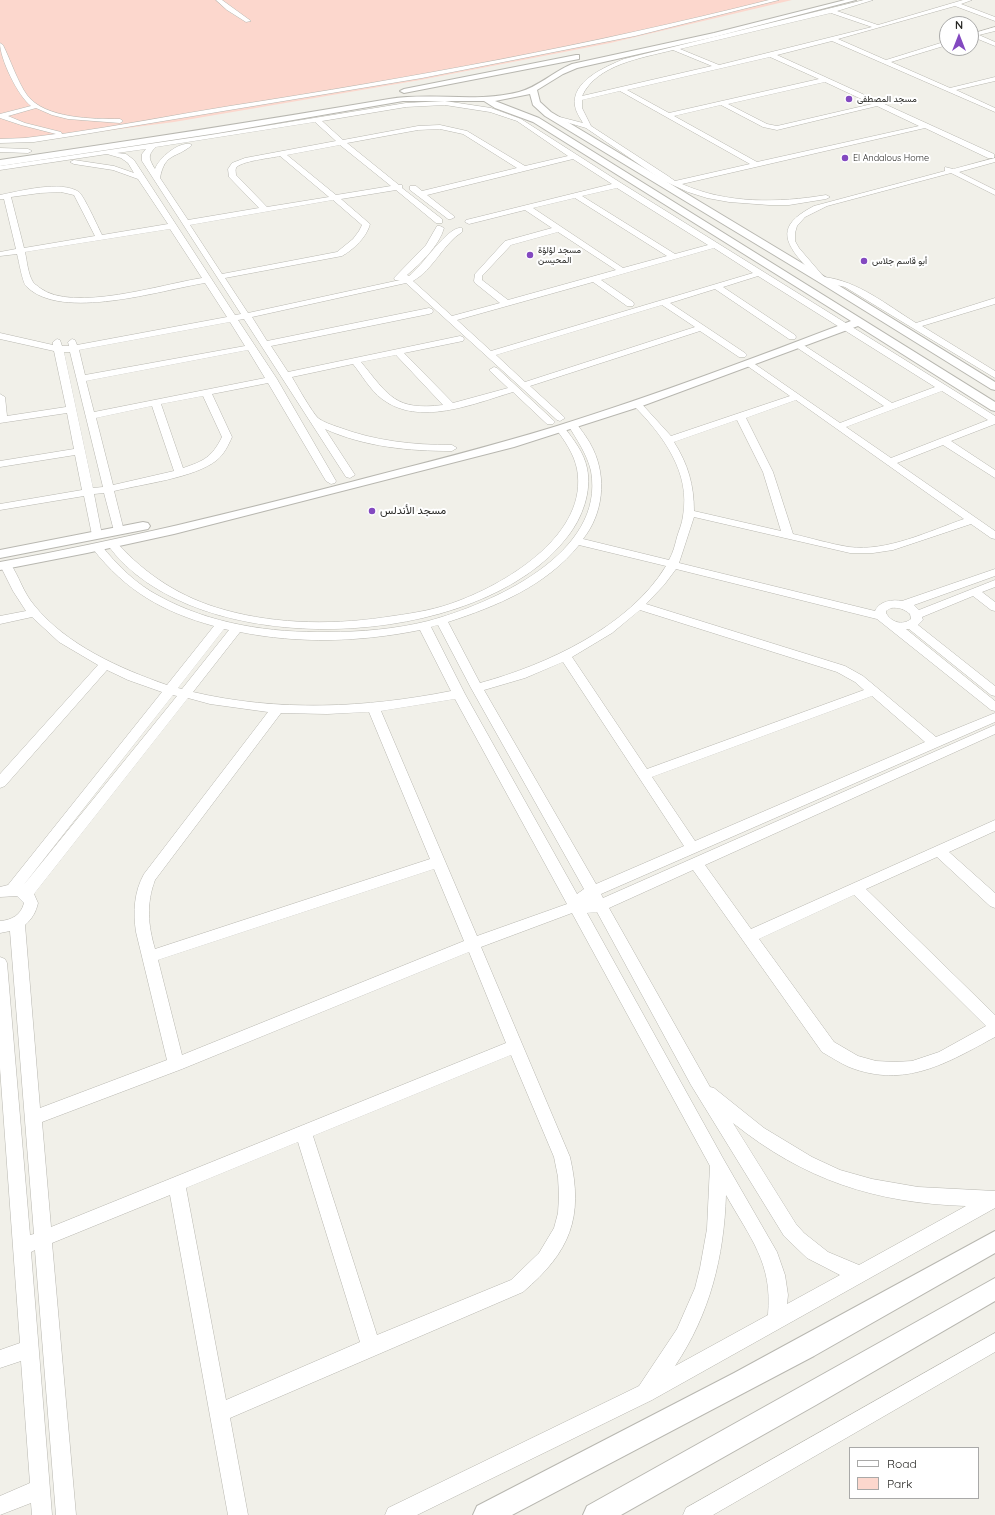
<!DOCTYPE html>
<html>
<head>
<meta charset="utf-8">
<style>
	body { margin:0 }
	#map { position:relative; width:995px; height:1515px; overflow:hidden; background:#f1f0e9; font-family:Quicksand,sans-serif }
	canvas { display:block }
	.legend { position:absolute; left:849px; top:1447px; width:130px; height:52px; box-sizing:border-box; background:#fff; border:1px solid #a9a9a8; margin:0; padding:5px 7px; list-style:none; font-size:12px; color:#282825 }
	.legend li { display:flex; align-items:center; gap:8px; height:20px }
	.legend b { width:20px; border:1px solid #a9a9a8 }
	.north { position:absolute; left:939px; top:16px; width:40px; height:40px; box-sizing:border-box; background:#fff; border:1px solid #a9a9a8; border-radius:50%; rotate:0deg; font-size:11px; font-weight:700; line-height:16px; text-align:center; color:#282825 }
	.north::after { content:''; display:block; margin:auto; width:14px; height:18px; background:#8349c0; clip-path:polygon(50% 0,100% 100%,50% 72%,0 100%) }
</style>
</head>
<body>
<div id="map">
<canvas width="995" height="1515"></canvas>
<ul class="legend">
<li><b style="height:5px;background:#fff"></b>Road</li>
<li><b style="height:11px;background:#fcd7cd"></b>Park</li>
</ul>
<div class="north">N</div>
</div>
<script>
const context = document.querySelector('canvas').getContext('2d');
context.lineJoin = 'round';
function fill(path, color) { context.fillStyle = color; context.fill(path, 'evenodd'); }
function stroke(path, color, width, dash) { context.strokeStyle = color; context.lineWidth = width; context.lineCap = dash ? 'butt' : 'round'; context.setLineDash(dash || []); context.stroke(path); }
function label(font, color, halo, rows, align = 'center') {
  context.font = font + ' Quicksand,Vazirmatn,sans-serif'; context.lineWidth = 4; context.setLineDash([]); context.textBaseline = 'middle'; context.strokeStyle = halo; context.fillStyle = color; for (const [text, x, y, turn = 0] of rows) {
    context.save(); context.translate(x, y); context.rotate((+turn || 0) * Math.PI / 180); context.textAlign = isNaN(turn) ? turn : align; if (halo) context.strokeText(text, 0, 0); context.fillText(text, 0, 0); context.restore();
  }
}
fill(new Path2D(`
	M 0,0 L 792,0 L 610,43 L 420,80 L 174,122 L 34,140 L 0,142 Z`), '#fcd7cd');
const minor = new Path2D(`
	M 216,0 L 222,0 L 251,21 L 246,22 L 227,10 Z
	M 769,0 L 779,0 L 635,36 L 422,78 L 85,134 L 34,142 L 0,143 L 0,139 L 25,138 L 56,134 L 21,125 L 0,118 L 0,114 L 31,106 C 18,96 0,59 0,43 L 3,45 C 10,59 18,83 27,95 C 45,119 93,119 120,119 L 123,121 L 120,123 L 68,119 L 52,115 L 36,108 L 8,116 L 25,123 L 61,132 L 62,134 C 118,126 174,115 230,106 C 411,78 591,45 769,0 Z
	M 864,0 L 873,0 L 837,11 L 878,25 L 963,0 L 972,0 L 961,4 L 995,17 L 995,21 L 955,6 L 838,39 L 886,60 L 947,41 L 947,45 L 891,62 L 950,88 L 995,77 L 995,81 L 956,90 L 995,108 L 995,112 L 832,41 L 777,55 L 994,154 L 994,158 L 988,158 L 925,128 L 682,184 C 727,204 778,203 826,195 L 830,197 L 826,199 L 789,205 L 769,205 L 729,202 L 707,198 L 688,192 L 662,180 L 586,128 L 549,117 L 552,115 L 583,123 C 580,118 576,112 575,106 C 571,81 605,67 624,59 ZM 831,13 L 872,27 L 719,65 L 680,49 ZM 673,50 L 712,66 L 582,96 C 597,64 642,58 673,50 ZM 770,57 L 819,79 L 669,113 L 627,90 ZM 825,82 L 872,104 L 777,126 L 767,124 L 728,104 ZM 620,91 L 750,164 L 675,181 L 668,176 L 591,126 L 582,108 L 582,100 ZM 721,105 L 763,127 L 777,130 L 877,106 L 919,126 L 757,162 L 674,116 Z
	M 995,27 L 995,31 L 979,35 L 995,42 L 995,46 L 973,37 L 971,38 L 971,34 Z
	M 445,101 L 491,108 L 521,119 L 621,183 L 995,416 L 995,424 L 951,441 L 995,470 L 995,478 L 943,445 L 897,463 L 995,531 L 995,539 L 991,538 L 971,524 L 893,550 L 873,553 L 850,553 L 694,517 L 679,563 L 875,611 C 879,601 893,599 902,601 L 995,569 L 995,576 L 914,605 L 919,610 L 995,580 L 995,587 L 982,592 L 995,602 L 995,611 L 991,610 L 973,596 L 922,617 L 923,620 L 918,625 L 995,686 L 995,696 L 991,695 L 909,629 L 906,629 L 995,701 L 995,711 L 991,710 L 877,619 L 676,569 L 664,585 L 646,604 L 845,666 L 863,676 L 936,737 L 995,713 L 995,722 L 601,894 L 603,898 L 995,725 L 995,734 L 705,865 L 751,929 L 995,820 L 995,831 L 949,852 L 995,893 L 995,908 L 990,906 L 937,857 L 866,889 L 995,1015 L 995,1037 C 947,1063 905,1089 849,1067 C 840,1063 831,1057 822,1052 L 693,870 L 609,908 L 710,1087 L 714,1088 L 764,1128 L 812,1157 L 840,1170 L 872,1179 L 918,1187 L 995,1191 L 995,1208 L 652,1400 L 417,1515 L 385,1515 L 388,1508 L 639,1386 L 677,1329 L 695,1288 L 700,1268 L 707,1229 L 710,1166 L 572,913 L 481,947 L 570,1157 C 584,1218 570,1252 523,1292 L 230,1418 L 248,1515 L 228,1515 L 170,1195 L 52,1243 L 76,1515 L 56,1515 L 35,1250 L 31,1252 L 52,1515 L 32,1515 L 31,1503 L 0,1515 L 0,1496 L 30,1483 L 21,1361 L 0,1368 L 0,1350 L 20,1343 L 0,1068 L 0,957 L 5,959 L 7,963 L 30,1235 L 34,1234 L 10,931 L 0,933 L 0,921 C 12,920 21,915 24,903 L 17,896 L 0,897 L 0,887 L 8,885 L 162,692 L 128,680 L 107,670 L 5,786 L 0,788 L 0,774 L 98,665 L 59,642 L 32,617 L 0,624 L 0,616 L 26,611 L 13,591 L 0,565 L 2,563 L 10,563 C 19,576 23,592 34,605 C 66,645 121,669 167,685 L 214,626 C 163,612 126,591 93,549 L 92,547 L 93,545 L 101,545 C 117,565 136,584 159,596 C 210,624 270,633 328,632 C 361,632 396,629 428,621 C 491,604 606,554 591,471 C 587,454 577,440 568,425 L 570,423 L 576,423 C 582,431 589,440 593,449 C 607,478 603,514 583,539 L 669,560 C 673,553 675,545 677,537 C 679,530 682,524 683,516 C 691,473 663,435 634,406 L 632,404 L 634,402 L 640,402 L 671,436 L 790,396 L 746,365 L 744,363 L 749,360 L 840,423 L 884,406 L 796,347 L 794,345 L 799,342 L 892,403 L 935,387 L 758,276 L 723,287 L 795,335 L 796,337 L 795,339 L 789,339 L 715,289 L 670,303 L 745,353 L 747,355 L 745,357 L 739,357 L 700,331 L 530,386 L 563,416 L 565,418 L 560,421 L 557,420 L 406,283 L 252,317 L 267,341 L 429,308 L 432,309 L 433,311 L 432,313 L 429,314 L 271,346 L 288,372 L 460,336 L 463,337 L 464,339 L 463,341 L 404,353 L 453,403 L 508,388 L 489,370 L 494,367 L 497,368 L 553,420 L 555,422 L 553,424 L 547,424 L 513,392 C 473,404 419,427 382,399 C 370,390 362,375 353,364 L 292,377 C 297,386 312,412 318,418 C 323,422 332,425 338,427 C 375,441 413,445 452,445 L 457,448 L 452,451 C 409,451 365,447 325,429 L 355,475 L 350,478 L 346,477 L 244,319 L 238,320 L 277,379 L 336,481 L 335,483 L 331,484 L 326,481 L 268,383 L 212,394 L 232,437 C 228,446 224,454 217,460 C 195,478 142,484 114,491 L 124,531 L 123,533 L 115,533 L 114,531 L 104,493 L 94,494 L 102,535 L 97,538 L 92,535 L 84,496 L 0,510 L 0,504 L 82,490 L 75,455 L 0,467 L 0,461 L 74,449 L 67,413 L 0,423 L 0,394 L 5,397 L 7,416 L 66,407 L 54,351 L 0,339 L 0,333 L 53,345 L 53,342 L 57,339 L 60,340 L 62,346 L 69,346 L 68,342 L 72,339 L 75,340 L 77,345 L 227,317 L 205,283 C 161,290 61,322 26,286 C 22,281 19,261 17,254 L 0,256 L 0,252 L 16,249 L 4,199 L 0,199 L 0,195 C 20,191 61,180 79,192 C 84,196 98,227 102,235 L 168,224 L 138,179 L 113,170 L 74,164 L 70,162 L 74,160 L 114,166 L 134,173 L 128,163 L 121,158 L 107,154 L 0,170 L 0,166 L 210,135 L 406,103 ZM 445,105 L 490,112 L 517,121 L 568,156 L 525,166 L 467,131 L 440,125 L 418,126 L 343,140 L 322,121 L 406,107 ZM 315,122 L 336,141 L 245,158 L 232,163 L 228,169 L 229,177 L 259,208 L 188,220 L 160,178 C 165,152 176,159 192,145 L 190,144 C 178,142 159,158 155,169 C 149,159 147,155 156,147 ZM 440,129 L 463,134 L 517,168 L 422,191 L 416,186 L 410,186 L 410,190 L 448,219 L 451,219 L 455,217 L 427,195 L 573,159 L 612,184 L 466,220 L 465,222 L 469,224 L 525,210 L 552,228 L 505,241 L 475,274 L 474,281 L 475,283 L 500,303 L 452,316 L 413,281 C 433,270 443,244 462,232 L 462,228 C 448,225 422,267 409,276 L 407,275 C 421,263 439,246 444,228 L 440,226 L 437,226 L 426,245 L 394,278 L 395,280 L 400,280 L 248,313 L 225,278 L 342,256 C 353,250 367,237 370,224 L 341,199 L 396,190 L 436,223 L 442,223 L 442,219 L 402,188 L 402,185 L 399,185 L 347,143 L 418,130 ZM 340,145 L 391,186 L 336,195 L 287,155 ZM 146,149 L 142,154 L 142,161 L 241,314 L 235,315 L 134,160 L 126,154 L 117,153 ZM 280,156 L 329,197 L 267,207 L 236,175 C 236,173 235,170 236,168 C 240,161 272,158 280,156 ZM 617,188 L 708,245 L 675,254 L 582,196 ZM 61,192 L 74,195 L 95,236 L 24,248 L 11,197 L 40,193 ZM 575,198 L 667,256 L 623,268 L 533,208 ZM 333,200 L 362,225 L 359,231 L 353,239 L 337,252 L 222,274 L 190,225 ZM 170,229 L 202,278 C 162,284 73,313 40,288 C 38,286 34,284 33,282 C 28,274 27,261 25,252 ZM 558,232 L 616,270 L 508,300 L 482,280 L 482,276 L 511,245 ZM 714,248 L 753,273 L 491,351 L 457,320 L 593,282 L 627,306 L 633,306 L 634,304 L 633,302 L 601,280 ZM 662,305 L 695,327 L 525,382 L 496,355 ZM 230,322 L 245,346 L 85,375 L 79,350 ZM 248,350 L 265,378 L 94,412 L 86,381 ZM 64,352 L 70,352 L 103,487 L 93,488 ZM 396,355 L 443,405 C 395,411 389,396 361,362 ZM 942,391 L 988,420 L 891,458 L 846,427 ZM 203,396 L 222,437 C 212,457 204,461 183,468 L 161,404 ZM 796,400 L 964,519 C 929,531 887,552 849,547 C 830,544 811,538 793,534 L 773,472 L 746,418 ZM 152,406 L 174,471 L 113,485 L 96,418 ZM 737,420 L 763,472 L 781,531 L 694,511 C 694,485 688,464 674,442 ZM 579,545 L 666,566 C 629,627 546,665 480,683 L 448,622 C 497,606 546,586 579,545 ZM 891,608 C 899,607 904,609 910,614 L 911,619 C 902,626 891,622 886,613 L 886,611 ZM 640,610 L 837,672 L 855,682 L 864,690 L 647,769 L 572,657 L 612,633 ZM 438,625 L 471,688 L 584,889 L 577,894 L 465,694 L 431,627 ZM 224,629 L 229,630 L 182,689 L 178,688 ZM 420,630 L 451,691 C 366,708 278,712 193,692 L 240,632 C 299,644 361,642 420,630 ZM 563,662 L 684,846 L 596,884 L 484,690 L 525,678 ZM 173,695 L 177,696 L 22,887 ZM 872,696 L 925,742 L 695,841 L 652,777 ZM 188,698 L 210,704 L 268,712 L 144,874 C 134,892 133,912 136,932 L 167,1060 L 40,1108 L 25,925 C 32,919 36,912 38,903 L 34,894 ZM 455,699 L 567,904 L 477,936 L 381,711 ZM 369,712 L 430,859 L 155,949 C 148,925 146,904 155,880 L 281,713 L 327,714 ZM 434,869 L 464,941 L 182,1055 L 158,960 ZM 854,895 L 986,1026 L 939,1052 L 912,1061 L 895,1062 L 876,1061 L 858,1056 L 834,1042 L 759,939 ZM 597,912 L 691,1085 L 784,1236 L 807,1258 L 840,1275 L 787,1304 L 788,1295 L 785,1275 L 777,1252 L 724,1160 L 587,913 ZM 469,952 L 506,1043 L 51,1227 L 42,1122 L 182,1069 ZM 511,1055 L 554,1157 L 558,1177 L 559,1196 L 558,1213 L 554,1228 L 539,1253 L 511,1280 L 377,1335 L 313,1136 ZM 733,1123 C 804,1180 875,1203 966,1206 L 859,1265 L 828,1252 L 804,1233 L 796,1224 ZM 298,1142 L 360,1342 L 226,1400 L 186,1188 ZM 726,1195 C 750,1238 773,1263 768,1315 L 675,1366 C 710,1314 724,1257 726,1195 Z
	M 0,148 L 28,149 L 32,151 L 28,153 L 0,152 Z
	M 995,158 L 995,162 L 959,172 L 995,190 L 995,195 L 951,173 L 827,206 L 805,217 L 797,226 L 795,233 L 795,241 L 799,248 L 824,277 C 858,281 887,305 916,323 L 995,298 L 995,304 L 922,326 L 995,371 L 995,378 L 845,287 C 839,285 822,283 818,281 C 812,277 807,267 802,262 C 779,236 783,222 814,206 L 945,171 L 945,167 L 953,169 Z
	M 561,426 L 564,427 C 574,440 584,453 587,468 C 592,492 582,518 568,536 C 481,652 193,665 107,544 L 108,542 L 116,542 C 146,575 181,598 225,610 C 279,625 338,625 393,616 C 415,613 438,609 458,601 C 509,582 589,533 577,469 C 574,454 565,441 556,429 Z
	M 995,1333 L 995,1352 L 713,1515 L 683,1515 L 686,1508 Z`);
const tertiary = new Path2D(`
	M 845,0 L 856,0 L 714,37 L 577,68 L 563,74 L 537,90 L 540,102 L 551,112 L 825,277 L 995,382 L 995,390 L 991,389 L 817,281 L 545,116 L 533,105 L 530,94 L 495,101 L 539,118 L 995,402 L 995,411 L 991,410 L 858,326 L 642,406 L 514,447 L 174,534 L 87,553 L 0,570 L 0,562 C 118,541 235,512 351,482 C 420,464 489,447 557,426 C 656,395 754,358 851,321 L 533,122 L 495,108 L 484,101 L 403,101 L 218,133 L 0,166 L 0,160 C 130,141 259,121 389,99 C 432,92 476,103 519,92 C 538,87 553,72 572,64 L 714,33 Z
	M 576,55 L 579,55 L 579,59 L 404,93 L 400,91 L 404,89 Z
	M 143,522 L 148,523 L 150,526 L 148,529 L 0,558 L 0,550 Z
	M 995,1231 L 995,1253 L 814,1356 L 512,1515 L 473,1515 L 477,1506 L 734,1373 Z
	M 995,1278 L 995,1301 L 816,1405 L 621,1515 L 583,1515 L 587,1506 Z`);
stroke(minor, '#b8b7b0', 1);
stroke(tertiary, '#b8b7b0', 2);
fill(minor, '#fff');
fill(tertiary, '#fff');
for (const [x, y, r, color] of [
	[849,99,4,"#8349c0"],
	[845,158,4,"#8349c0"],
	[530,255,4,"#8349c0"],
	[864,261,4,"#8349c0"],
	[372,511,4,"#8349c0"]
]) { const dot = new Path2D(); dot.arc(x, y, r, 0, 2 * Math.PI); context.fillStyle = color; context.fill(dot); stroke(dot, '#fff', 1.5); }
label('9px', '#282825', '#fff', [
	["مسجد المصطفى",857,99],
	["El Andalous Home",853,158],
	["مسجد لؤلؤة",538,250],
	["المحيسن",538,260],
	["أبو قاسم جلاس",872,261]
], 'left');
label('11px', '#282825', '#fff', [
	["مسجد الأندلس",380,511]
], 'left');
</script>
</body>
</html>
